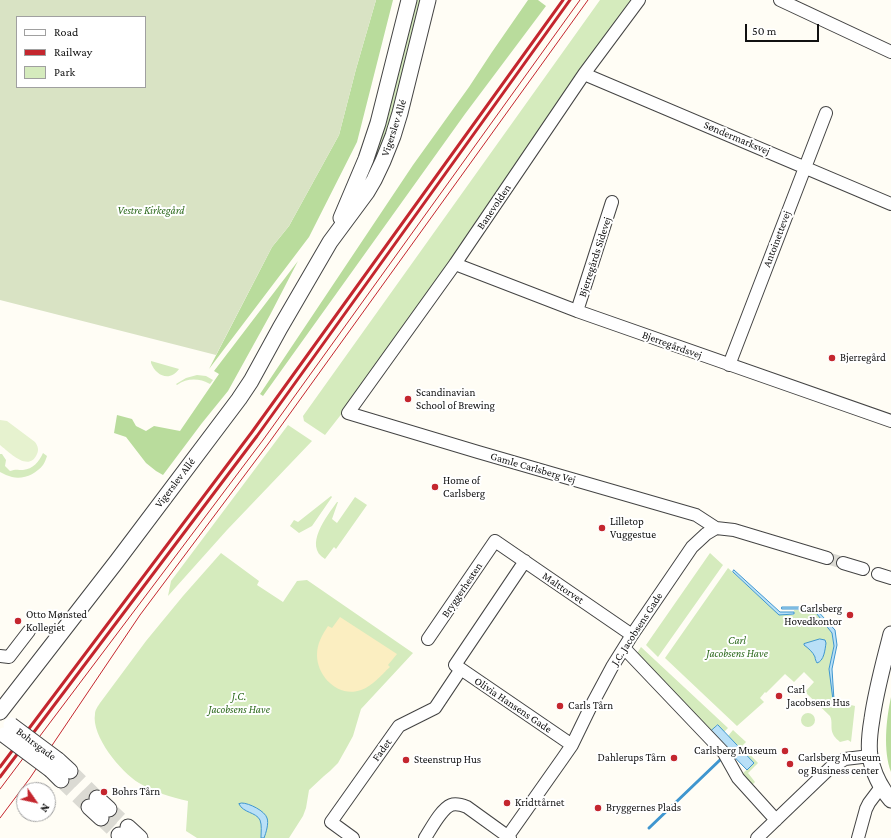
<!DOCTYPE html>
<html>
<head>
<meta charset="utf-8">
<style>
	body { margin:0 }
	#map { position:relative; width:891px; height:838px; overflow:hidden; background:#fffdf5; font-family:"Crimson Pro",serif }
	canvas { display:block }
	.legend { position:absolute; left:16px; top:16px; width:130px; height:72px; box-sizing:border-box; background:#fff; border:1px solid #a0a0a0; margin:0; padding:5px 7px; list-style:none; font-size:12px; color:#111 }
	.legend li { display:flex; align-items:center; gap:8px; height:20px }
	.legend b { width:20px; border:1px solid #a0a0a0 }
	.north { position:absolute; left:16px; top:782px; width:40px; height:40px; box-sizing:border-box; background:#fff; border:1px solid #a0a0a0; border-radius:50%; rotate:124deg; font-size:11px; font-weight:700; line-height:16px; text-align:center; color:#111 }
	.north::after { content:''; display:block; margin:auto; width:14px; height:18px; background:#c4262e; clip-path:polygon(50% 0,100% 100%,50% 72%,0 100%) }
	.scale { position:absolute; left:745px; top:24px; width:74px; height:18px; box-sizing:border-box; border:2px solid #111; border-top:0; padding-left:5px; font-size:12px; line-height:14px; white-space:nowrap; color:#111; -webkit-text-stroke:3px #fff; paint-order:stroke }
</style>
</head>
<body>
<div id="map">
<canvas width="891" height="838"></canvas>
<ul class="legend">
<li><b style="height:5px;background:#fff"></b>Road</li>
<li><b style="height:5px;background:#c4262e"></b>Railway</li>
<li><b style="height:11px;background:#d5ebbd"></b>Park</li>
</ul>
<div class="north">N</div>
<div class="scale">50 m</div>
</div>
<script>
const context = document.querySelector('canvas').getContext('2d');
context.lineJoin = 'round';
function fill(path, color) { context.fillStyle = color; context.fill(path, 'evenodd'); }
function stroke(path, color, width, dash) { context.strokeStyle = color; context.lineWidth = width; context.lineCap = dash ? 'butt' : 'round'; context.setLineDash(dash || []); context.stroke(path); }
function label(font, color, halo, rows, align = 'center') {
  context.font = font + ' "Crimson Pro",serif'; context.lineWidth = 4; context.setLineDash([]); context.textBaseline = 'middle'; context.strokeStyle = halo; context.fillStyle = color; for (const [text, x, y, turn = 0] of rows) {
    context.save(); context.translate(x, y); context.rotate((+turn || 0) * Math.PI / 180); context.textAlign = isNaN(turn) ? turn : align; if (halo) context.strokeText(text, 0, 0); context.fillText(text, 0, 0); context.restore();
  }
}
fill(new Path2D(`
	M 414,0 L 424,0 L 390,124 L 377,156 L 374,155 Z
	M 600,0 L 632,0 L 365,384 L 325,435 L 304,421 L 303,416 Z
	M 151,361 L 179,369 C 170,382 156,376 151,363 Z
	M 197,375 L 206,376 L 213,380 L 210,384 C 199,378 187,378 177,385 L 176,384 L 186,378 Z
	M 288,425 L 312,441 L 227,530 L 168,596 L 171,581 Z
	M 43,453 L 47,456 C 46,459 45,462 43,465 C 36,474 23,480 12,477 C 8,476 4,474 0,472 L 0,454 L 2,454 L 6,460 L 5,466 L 10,471 C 16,469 17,470 23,470 C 33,469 39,462 43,453 Z
	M 331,496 L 332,497 L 312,526 L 299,533 L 290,526 L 294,520 L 298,522 Z
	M 355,497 L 367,505 L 336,549 L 334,547 L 325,559 C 303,546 327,516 337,502 L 338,502 L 332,519 L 337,523 Z
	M 221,553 L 259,581 L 257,585 L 283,602 L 297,581 L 307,580 L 413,653 L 361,709 L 353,736 L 347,747 L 338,763 L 330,771 L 324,776 L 309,790 L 306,808 L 303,816 L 289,838 L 197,838 L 186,831 L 188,801 C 170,797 155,792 139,783 C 121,772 91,736 95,714 C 95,710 98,706 100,703 L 146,641 L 183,596 Z
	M 710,553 L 723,565 L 658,657 L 646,645 Z
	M 728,568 L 779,614 L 794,615 L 794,610 L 813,609 L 832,633 L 834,646 L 829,669 L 835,701 L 855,706 L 851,742 L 848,740 L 840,742 C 838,740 834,737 833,734 C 830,728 833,722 830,716 L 805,692 L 814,682 L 804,672 L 794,682 L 785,674 L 766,693 L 765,692 L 760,698 L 764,702 L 737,726 L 665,658 Z
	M 641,647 L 728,728 L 724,732 L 717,725 L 710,732 L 636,655 Z
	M801 720a7 7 0 1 1 14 0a7 7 0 1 1-14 0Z
	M 733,730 L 746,742 L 742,746 L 758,763 L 748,773 L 755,782 L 752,785 L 742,774 L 754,763 L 728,736 Z`), '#d5ebbd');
fill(new Path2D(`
	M 376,0 L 393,0 L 357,142 L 309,237 L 209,369 L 272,247 L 289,226 L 339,135 L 356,69 Z
	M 528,0 L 538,0 L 546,6 L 465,114 L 263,396 L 260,394 L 413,165 L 469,87 L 492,52 Z
	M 298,261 L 270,315 L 228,391 L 202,423 L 163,475 L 156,471 L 146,463 L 126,437 L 114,433 L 117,415 L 132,419 L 136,426 L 146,431 L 154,426 L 180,431 L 219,374 L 214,371 Z
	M 891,697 L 891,772 C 883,751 886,720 891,697 Z`), '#b9dc9c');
fill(new Path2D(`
	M 340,617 L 397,654 L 388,665 L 390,667 C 381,675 373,686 361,690 C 339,698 317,677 317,655 C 317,644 322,635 328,626 L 332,628 Z`), '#fbeec1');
fill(new Path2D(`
	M 0,0 L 376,0 L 356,69 L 339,135 L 289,226 L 272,247 L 216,355 L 0,300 ZM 17,17 L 145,17 L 145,87 L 17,87 Z`), '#d9e3c4');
fill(new Path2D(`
	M 0,420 L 7,421 L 35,442 C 38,446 39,450 37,454 C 29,473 9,452 0,445 Z`), '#e6f2cf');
const water = new Path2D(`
	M 734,570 L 780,612 L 794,612 L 794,614 L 779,615 L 733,572 Z
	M 782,607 L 814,607 L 835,630 L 837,645 L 832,669 L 834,700 L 833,700 L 829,669 L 834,646 L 832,633 L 813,609 L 782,609 Z
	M 820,639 L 825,640 L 826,643 C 825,650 824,661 817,663 C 816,661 815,659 815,657 C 813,652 808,648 804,645 L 804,644 Z
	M 718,725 L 754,763 L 747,770 L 710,732 Z
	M 242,803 C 249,803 265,811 267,818 C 269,823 266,833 264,838 L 261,838 L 261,837 C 261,832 262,825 260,820 C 256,812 243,813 239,804 Z`);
fill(water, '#b9e0f7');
stroke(water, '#3f96cf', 1);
stroke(new Path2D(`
	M 649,828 L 721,759`), '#3f96cf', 3);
stroke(new Path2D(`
	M 827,558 L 843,563`), '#dbdad3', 12, [12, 6]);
stroke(new Path2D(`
	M 70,771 L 97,798
	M 61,780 L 89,807
	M 109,809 L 128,827
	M 101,818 L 119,835`), '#dbdad3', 15, [15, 8]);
const minor = new Path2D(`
	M 639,0 L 584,74 L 455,264 L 348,413 L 478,452 L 696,515 L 716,528
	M 780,0 L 891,52
	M 584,74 L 891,204
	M 455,264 L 577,311 L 891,421
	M 577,311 L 612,202
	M 729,365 L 826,113
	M 525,561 L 455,665 L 572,745
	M 843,563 L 863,569
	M 878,574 L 891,578
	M 428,639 L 495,541 L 632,635
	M 624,648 L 724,753 L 738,778 L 776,820
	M 0,656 L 9,657 L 29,631
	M 508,836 L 563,758 L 572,745 L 590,708 L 612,667 L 632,635 L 692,547 L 706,534 L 716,528 L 734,530 L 827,558
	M 353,838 L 331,822 L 399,726 L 435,708 L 461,669
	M 425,838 C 431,829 441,809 451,805 C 456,803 462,805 467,807 L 510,838
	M 757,838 L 830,768 L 845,759 L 870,756
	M 858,838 L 866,809 L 869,803 L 881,787`);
const tertiary = new Path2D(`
	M 341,218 L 366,159 L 378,123 L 409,0
	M 891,634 C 884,662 876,690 872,719 C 870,731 868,744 870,756 C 873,773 880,787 891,800
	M 0,712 L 117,561 L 239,399 L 251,381 L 280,328 L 330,242 L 367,192 L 374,180 L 383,161 L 393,136 L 400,113 L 428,0
	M 58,760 L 70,771
	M 51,770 L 61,780
	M 97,798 L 109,809
	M 89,807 L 101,818
	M 128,827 L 140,838
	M 119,835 L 122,838`);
stroke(minor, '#444', 14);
stroke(tertiary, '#444', 17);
stroke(minor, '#fff', 12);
stroke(tertiary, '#fff', 15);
stroke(new Path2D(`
	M 0,789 L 263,440 L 580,0
	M 0,818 L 30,778 L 140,615 L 268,444 L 588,0`), '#c4262e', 1);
stroke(new Path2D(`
	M 0,767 L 252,432 L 563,0
	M 0,777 L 257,436 L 570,0`), '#c4262e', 3);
const tertiaryBridge = new Path2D(`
	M 11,725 L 58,760
	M 4,735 L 51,770`);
stroke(tertiaryBridge, '#444', 17, []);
stroke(tertiaryBridge, '#fff', 15);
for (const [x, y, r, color] of [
	[832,358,4,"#c4262e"],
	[408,399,4,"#c4262e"],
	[435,487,4,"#c4262e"],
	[602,528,4,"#c4262e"],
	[850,615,4,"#c4262e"],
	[18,621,4,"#c4262e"],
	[779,696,4,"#c4262e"],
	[560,706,4,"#c4262e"],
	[785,751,4,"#c4262e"],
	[674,758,4,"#c4262e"],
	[406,760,4,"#c4262e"],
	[790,764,4,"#c4262e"],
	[104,792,4,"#c4262e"],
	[507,803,4,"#c4262e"],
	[598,808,4,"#c4262e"]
]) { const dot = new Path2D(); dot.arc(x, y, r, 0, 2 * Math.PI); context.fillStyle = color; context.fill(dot); stroke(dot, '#fff', 1.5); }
label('11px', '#111', '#fff', [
	["Vigerslev Allé",394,128,-72],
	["Søndermarksvej",737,138,23],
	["Banevolden",494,207,-56],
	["Antoinettevej",777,239,-69],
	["Bjerregårds Sidevej",595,257,-72],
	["Bjerregårdsvej",672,345,20],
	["Gamle Carlsberg Vej",533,468,16],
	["Vigerslev Allé",175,483,-53],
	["Malttorvet",563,588,34],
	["Bryggerhesten",462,590,-56],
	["J.C. Jacobsens Gade",637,629,-57],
	["Olivia Hansens Gade",513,705,34],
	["Bohrsgade",36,744,37],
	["Fadet",382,750,-54]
]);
label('italic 11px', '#2f6b1f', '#fff', [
	["Vestre Kirkegård",151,211],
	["Carl",737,641],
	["Jacobsens Have",737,654],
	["J.C.",239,697],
	["Jacobsens Have",239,710]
]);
label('11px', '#111', '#fff', [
	["Bjerregård",840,358],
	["Scandinavian",416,393],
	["School of Brewing",416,406],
	["Home of",443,481],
	["Carlsberg",443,494],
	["Lilletop",610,522],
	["Vuggestue",610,535],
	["Carlsberg",842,609,"right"],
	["Hovedkontor",842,622,"right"],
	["Otto Mønsted",26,615],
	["Kollegiet",26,628],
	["Carl",787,690],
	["Jacobsens Hus",787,703],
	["Carls Tårn",568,706],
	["Carlsberg Museum",777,751,"right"],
	["Dahlerups Tårn",666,758,"right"],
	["Carlsberg Museum",798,758],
	["og Business center",798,771],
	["Steenstrup Hus",414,760],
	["Bohrs Tårn",112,792],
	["Kridttårnet",515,803],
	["Bryggernes Plads",606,808]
], 'left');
</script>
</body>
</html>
